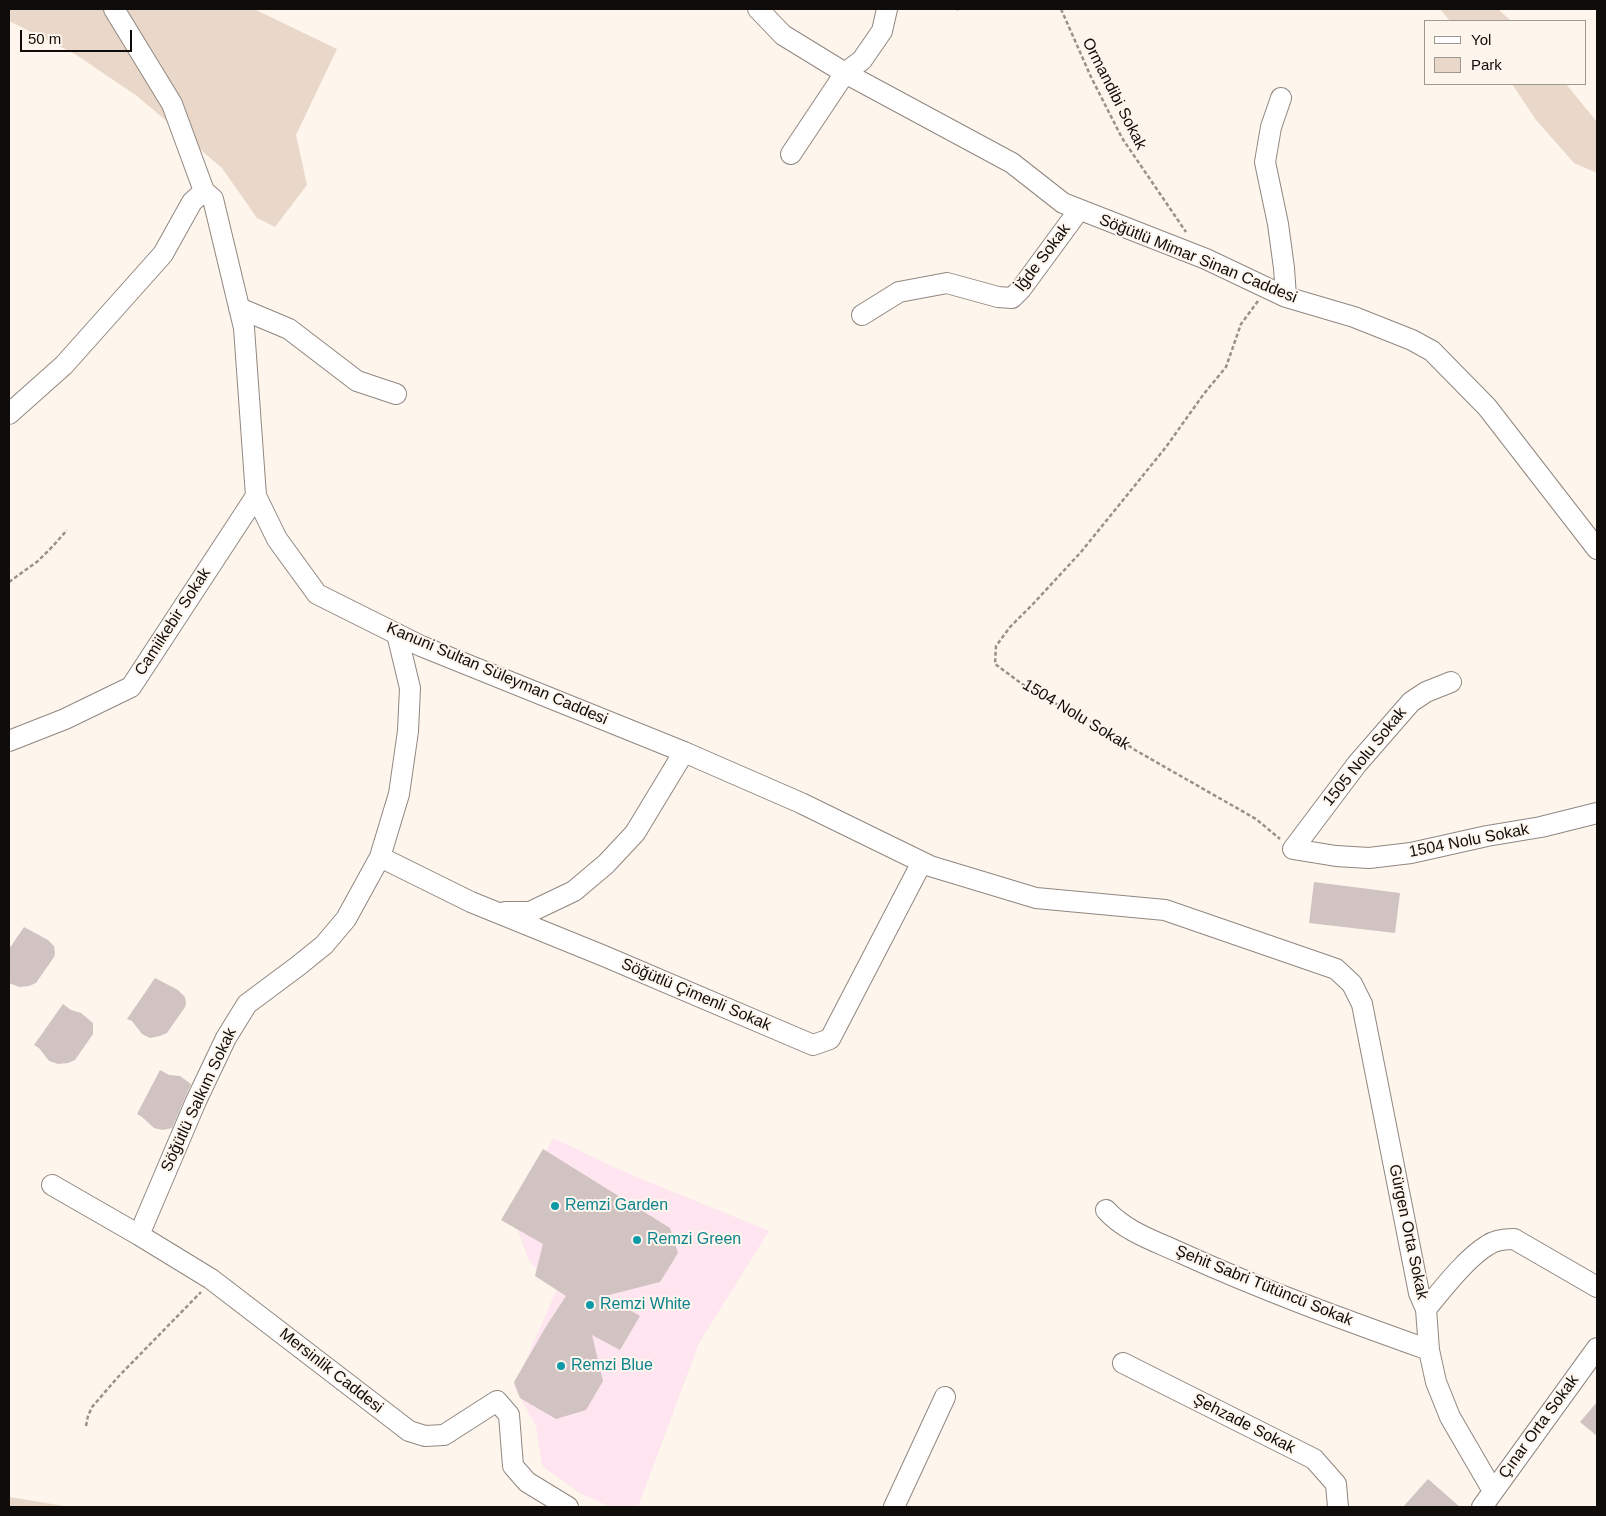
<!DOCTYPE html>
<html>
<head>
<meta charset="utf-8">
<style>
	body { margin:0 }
	#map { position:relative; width:1606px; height:1516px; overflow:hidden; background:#fef5ed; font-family:Arial,sans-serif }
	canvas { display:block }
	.frame { position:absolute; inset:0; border:10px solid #0f0c09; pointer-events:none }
	.legend { position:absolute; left:1424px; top:20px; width:162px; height:65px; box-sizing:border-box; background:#fef5ed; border:1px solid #9e9892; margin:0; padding:6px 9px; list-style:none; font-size:15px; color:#0f0c09 }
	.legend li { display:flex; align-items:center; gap:10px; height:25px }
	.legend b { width:25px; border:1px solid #9e9892 }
	.scale { position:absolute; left:20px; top:30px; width:112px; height:22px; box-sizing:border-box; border:2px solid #0f0c09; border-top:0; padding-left:6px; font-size:15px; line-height:18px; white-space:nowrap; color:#0f0c09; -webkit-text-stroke:4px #fef5ed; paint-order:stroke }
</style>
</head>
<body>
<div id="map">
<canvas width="1606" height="1516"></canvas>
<div class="frame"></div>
<ul class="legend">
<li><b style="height:6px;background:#fff"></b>Yol</li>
<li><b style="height:14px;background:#e9d8c9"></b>Park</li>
</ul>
<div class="scale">50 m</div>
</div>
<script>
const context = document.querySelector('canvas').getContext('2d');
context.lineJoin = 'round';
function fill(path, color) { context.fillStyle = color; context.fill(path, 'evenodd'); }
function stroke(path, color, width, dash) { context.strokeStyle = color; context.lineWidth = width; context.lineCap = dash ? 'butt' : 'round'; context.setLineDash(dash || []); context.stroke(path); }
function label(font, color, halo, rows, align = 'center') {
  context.font = font + ' Arial,sans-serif'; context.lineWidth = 4; context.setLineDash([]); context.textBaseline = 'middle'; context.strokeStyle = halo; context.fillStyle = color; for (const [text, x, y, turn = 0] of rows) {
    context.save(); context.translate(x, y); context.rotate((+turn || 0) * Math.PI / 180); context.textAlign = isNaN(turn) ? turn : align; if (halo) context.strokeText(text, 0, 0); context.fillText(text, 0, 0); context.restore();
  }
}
fill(new Path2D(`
	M 553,1138 L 620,1170 L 769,1231 L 699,1343 L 638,1507 L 610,1507 L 578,1492 L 542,1466 L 536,1426 L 514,1387 L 557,1289 L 529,1261 L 512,1215 Z`), '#fee5ef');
fill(new Path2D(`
	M 9,9 L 254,9 L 337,49 L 296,135 L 307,185 L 275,227 L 257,218 L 222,168 L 137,96 L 75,54 L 9,21 Z
	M 1440,9 L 1498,9 L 1511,21 L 1450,21 Z
	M 1512,84 L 1566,84 L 1597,122 L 1597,173 L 1574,163 L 1536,120 Z
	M 9,1497 L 70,1507 L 9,1507 Z`), '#e9d8c9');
fill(new Path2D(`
	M 1314,882 L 1400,893 L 1395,933 L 1309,923 Z
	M 24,927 L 48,940 L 54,946 L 55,953 L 54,957 L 36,983 L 29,986 L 19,987 L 9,983 L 9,949 Z
	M 155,978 L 178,990 L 185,997 L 186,1004 L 185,1007 L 167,1033 L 160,1036 L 150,1038 L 142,1034 L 132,1021 L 127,1019 Z
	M 63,1004 L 71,1010 L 81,1013 L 93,1023 L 93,1034 L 75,1060 L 68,1063 L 58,1064 L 49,1061 L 39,1048 L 34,1045 Z
	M 160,1070 L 169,1075 L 180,1076 L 191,1084 L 172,1128 L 163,1130 L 154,1128 L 142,1117 L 137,1114 Z
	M 543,1149 L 670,1228 L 678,1253 L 660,1282 L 605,1296 L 640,1316 L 620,1350 L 592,1335 L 603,1381 L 586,1410 L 556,1419 L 520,1398 L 514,1382 L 547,1325 L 566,1296 L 535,1276 L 543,1244 L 501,1220 Z
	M 1597,1402 L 1597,1436 L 1580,1422 Z
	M 1428,1479 L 1460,1507 L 1403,1507 Z`), '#d0c3c2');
const minor = new Path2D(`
	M 114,9 L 172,104 L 204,191
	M 758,9 L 783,35 L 845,73 L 1012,163 L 1063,203 L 1206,259 L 1286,297 L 1354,317 L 1412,340 L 1432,351 L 1487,407 L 1597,549
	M 1281,98 L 1271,127 L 1265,162 L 1278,224 L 1284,268 L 1286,297
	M 791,154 L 845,73 L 862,60 L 882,31 L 887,9
	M 239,308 L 289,329 L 357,381 L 396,394
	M 862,315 L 899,292 L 947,283 L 998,297 L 1012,298 L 1021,289 L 1079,210
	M 9,414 L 64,365 L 163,254 L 192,202 L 204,191 L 213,199 L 244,328 L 256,496 L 277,539 L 317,594 L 421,646 L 684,752 L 801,803 L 930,866 L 1036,898 L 1165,910 L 1336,969 L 1352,984 L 1362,1004 L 1419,1293 L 1426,1309 L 1429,1350 L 1436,1382 L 1450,1417 L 1493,1491
	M 1451,682 L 1426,692 L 1411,702 L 1357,764 L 1293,849 L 1336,856 L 1369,858 L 1411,853 L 1487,836 L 1541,827 L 1597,813
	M 9,741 L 65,719 L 131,687 L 256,496
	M 380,857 L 471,902 L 604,956 L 813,1045 L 830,1039 L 922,862
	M 505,912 L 530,912 L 574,891 L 606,864 L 635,833 L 684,752
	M 52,1185 L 139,1235 L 211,1279 L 409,1431 L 425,1436 L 444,1435 L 497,1401 L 509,1415 L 513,1466 L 527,1482 L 568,1507
	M 1106,1210 C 1126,1232 1155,1241 1181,1253 C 1262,1290 1345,1320 1429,1350
	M 139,1235 L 196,1101 L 226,1038 L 247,1004 L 298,966 L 324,945 L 346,919 L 380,857 L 399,794 L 408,731 L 410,688 L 397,634
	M 1426,1309 C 1442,1290 1466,1258 1488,1245 C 1495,1240 1505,1239 1514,1239 L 1597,1287
	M 1123,1363 L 1314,1459 L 1336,1484 L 1338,1507
	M 894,1507 L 945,1397
	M 1482,1507 L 1597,1348`);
stroke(minor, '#908780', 22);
stroke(new Path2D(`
	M 956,9 L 959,9
	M 1061,9 L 1091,77 L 1122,138 L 1186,232
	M 1258,301 L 1241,324 L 1226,367 L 1203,395 L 1166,447 L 1081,552 L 1033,604 L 1010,627 L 996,646 L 995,664 L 1033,692 L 1102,727 L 1135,750 L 1256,819 L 1280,839
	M 9,582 L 38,561 L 53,546 L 67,530
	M 86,1426 L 88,1416 L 92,1407 L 118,1377 L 201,1292`), '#98928c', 2.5, [4, 2.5]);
stroke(minor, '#fff', 20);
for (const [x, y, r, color] of [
	[555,1206,5,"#0f9aa8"],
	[637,1240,5,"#0f9aa8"],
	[590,1305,5,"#0f9aa8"],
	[561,1366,5,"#0f9aa8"]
]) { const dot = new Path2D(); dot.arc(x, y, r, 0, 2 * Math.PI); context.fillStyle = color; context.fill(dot); stroke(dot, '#fef5ed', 2); }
label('16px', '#0f0c09', '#fef5ed', [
	["Ormandibi Sokak",1114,94,63],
	["İğde Sokak",1043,258,-53],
	["Söğütlü Mimar Sinan Caddesi",1198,259,22],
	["Camiikebir Sokak",173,622,-57],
	["Kanuni Sultan Süleyman Caddesi",497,674,23],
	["1504 Nolu Sokak",1076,715,31],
	["1505 Nolu Sokak",1365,757,-51],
	["1504 Nolu Sokak",1469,841,-11],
	["Söğütlü Çimenli Sokak",696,995,23],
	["Söğütlü Salkım Sokak",199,1100,-65],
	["Gürgen Orta Sokak",1408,1232,78],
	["Şehit Sabri Tütüncü Sokak",1264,1286,22],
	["Mersinlik Caddesi",331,1371,38],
	["Şehzade Sokak",1244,1424,27],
	["Çınar Orta Sokak",1539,1427,-54]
]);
label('16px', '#0d838f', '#fef5ed', [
	["Remzi Garden",565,1206],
	["Remzi Green",647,1240],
	["Remzi White",600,1305],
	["Remzi Blue",571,1366]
], 'left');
</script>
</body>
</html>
